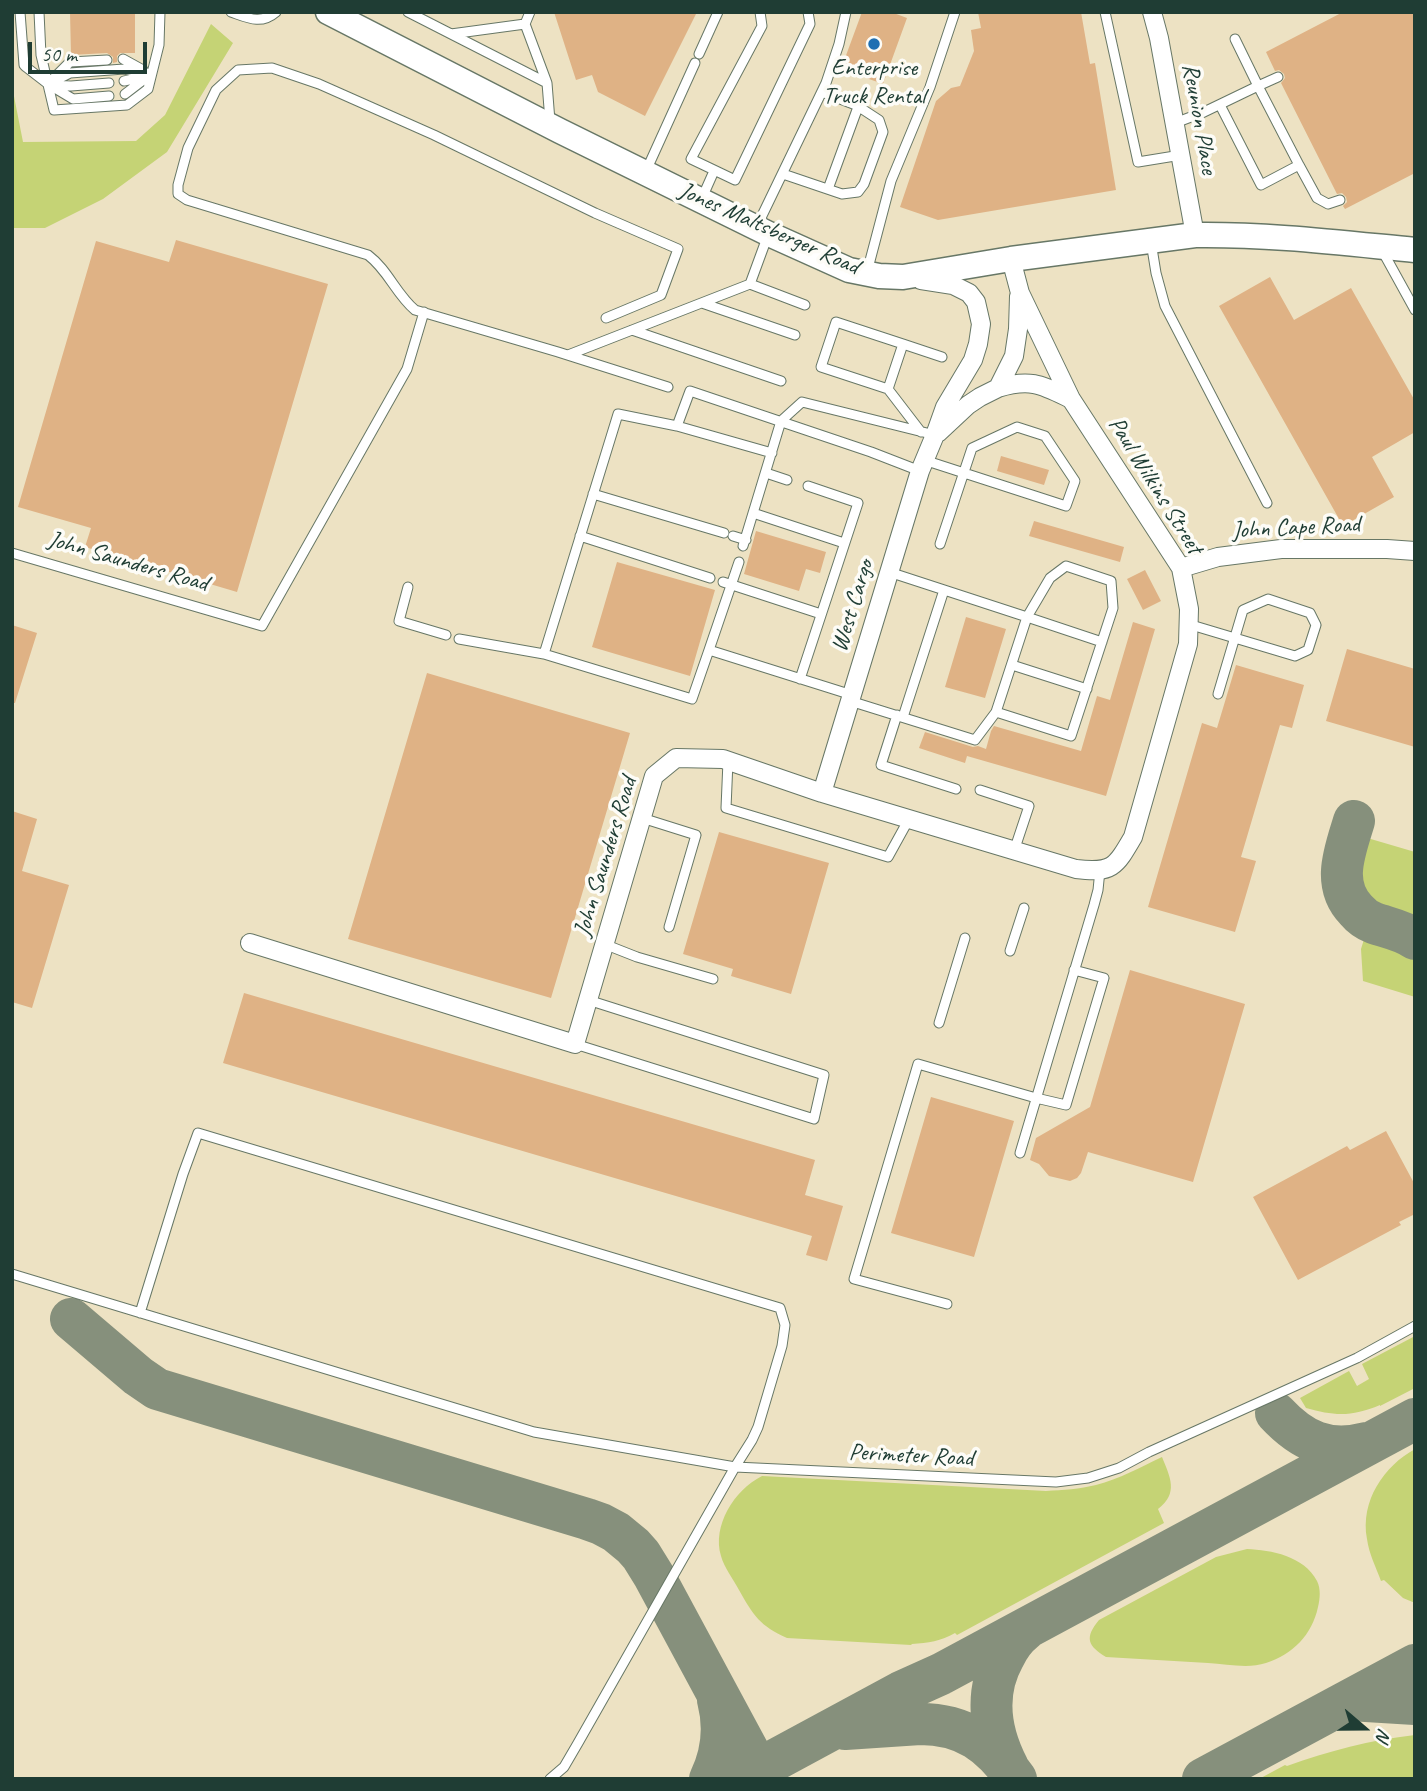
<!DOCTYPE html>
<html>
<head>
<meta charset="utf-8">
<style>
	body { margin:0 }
	#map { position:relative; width:1427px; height:1791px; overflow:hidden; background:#ede2c3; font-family:Caveat,sans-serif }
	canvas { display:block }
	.frame { position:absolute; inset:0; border:14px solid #1f3d34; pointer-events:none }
	.north { position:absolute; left:1329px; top:1693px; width:70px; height:70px; -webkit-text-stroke:5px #fdfcf7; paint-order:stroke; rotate:110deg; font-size:19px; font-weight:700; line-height:28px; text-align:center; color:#1f3d34 }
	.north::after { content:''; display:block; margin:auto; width:24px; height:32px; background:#1f3d34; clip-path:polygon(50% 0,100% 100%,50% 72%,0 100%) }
	.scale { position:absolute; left:28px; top:42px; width:119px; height:32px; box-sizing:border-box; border:4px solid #1f3d34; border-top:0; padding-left:9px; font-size:21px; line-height:24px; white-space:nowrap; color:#1f3d34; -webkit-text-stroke:5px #fdfcf7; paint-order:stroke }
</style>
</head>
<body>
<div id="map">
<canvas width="1427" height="1791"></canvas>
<div class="frame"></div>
<div class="north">N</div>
<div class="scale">50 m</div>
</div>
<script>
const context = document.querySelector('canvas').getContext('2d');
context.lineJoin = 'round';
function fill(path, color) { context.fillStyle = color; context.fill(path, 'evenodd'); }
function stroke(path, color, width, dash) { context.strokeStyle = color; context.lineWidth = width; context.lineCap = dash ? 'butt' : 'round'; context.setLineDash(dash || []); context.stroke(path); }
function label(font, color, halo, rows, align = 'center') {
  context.font = font + ' Caveat,sans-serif'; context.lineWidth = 7; context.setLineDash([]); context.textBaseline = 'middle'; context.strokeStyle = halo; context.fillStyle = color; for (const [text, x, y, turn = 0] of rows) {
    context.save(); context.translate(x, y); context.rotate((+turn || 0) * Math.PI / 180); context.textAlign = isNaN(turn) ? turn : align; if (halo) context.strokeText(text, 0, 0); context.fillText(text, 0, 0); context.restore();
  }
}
fill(new Path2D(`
	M 211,24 L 233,43 L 167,152 L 103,199 L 45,228 L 12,228 L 12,86 L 23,142 L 136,141 L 165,115 Z
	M 1364,837 L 1415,852 L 1415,917 C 1393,917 1360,906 1355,881 C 1352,867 1359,850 1364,837 Z
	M 1365,936 C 1384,941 1402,943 1415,960 L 1415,997 L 1363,981 L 1361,949 Z
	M 1415,1336 L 1415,1388 L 1380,1406 L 1380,1405 C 1352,1417 1334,1416 1306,1408 L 1300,1398 L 1349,1371 L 1357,1386 L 1369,1379 L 1362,1364 Z
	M 1415,1449 L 1415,1603 L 1403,1598 L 1384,1580 L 1381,1581 C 1376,1567 1369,1554 1367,1539 C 1360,1501 1384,1466 1415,1449 Z
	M 1162,1457 C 1170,1477 1179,1493 1158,1509 L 1164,1523 L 957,1635 L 955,1633 C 941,1641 928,1643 912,1644 L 911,1645 L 787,1638 C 760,1626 753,1615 739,1590 C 733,1579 724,1567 721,1556 C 712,1526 734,1490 762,1476 L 1046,1491 C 1063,1490 1080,1489 1096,1485 C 1119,1479 1141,1467 1162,1457 Z
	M 1247,1549 C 1271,1550 1304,1556 1317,1581 C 1321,1589 1320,1599 1318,1607 C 1312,1635 1293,1654 1266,1663 C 1248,1669 1227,1664 1208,1663 C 1174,1661 1140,1659 1106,1657 C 1088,1646 1084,1638 1099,1620 L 1216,1557 Z
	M 1415,1735 L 1415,1779 L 1259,1779 L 1285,1765 L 1287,1766 C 1329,1751 1370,1740 1415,1735 Z`), '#c5d375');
stroke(new Path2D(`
	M 1354,821 C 1345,851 1331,884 1356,910 C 1361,916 1366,920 1374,923 C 1388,928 1402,930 1415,939
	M 71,1319 L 138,1376 L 157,1389 L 587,1519 L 601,1524 L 616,1532 L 633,1546 L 641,1555 L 654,1576 L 758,1769
	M 1276,1413 C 1302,1441 1328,1453 1366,1443
	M 1350,1700 L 1415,1704
	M 845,1729 L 920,1724 C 965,1724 991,1744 1016,1779
	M 1008,1767 C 990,1732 984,1693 1004,1657 C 1009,1647 1016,1637 1024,1631
	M 710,1779 C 722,1754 725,1727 718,1700
	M 740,1779 L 901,1692 L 941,1674 L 1415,1419
	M 1203,1779 L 1415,1665`), '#86907c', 42);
fill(new Path2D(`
	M 70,12 L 135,12 L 135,53 L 120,53 L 117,56 L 117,62 L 113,63 L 113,57 L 107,53 L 71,55 Z
	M 554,12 L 697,12 L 645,116 L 598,92 L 592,75 L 576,80 Z
	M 862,12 L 891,12 L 907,18 L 883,84 L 841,69 Z
	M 978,12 L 1081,12 L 1090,64 L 1095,63 L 1116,190 L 938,220 L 900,207 L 936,101 L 951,88 L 960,86 L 974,51 L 971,30 L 981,28 Z
	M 1343,12 L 1415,12 L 1415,173 L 1345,209 L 1343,206 L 1347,202 L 1346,197 L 1342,193 L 1337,194 L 1281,83 L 1285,78 L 1284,74 L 1279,70 L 1275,71 L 1266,52 Z
	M 176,240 L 328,284 L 237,592 L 85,547 L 91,528 L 18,507 L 96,241 L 169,262 Z
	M 1270,277 L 1294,320 L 1351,288 L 1415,401 L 1415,432 L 1372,457 L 1394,497 L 1343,526 L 1219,306 Z
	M 1001,456 L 1049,470 L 1044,485 L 997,471 Z
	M 1034,521 L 1124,547 L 1120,562 L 1029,536 Z
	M 756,531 L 826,552 L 820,573 L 806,569 L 799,591 L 744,574 Z
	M 617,562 L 715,590 L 690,676 L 592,647 Z
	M 1145,570 L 1161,601 L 1143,610 L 1127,579 Z
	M 966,617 L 1006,629 L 985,698 L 945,687 Z
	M 1133,622 L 1155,629 L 1106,796 L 967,756 L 965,763 L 919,748 L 925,732 L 973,747 L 978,746 L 986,749 L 991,731 L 994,726 L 1081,751 L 1097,696 L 1110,700 Z
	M 12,625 L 37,633 L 15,703 L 12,703 Z
	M 1347,649 L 1415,669 L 1415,747 L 1326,721 Z
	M 1236,665 L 1304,685 L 1292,728 L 1280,725 L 1241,857 L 1256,861 L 1235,932 L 1148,907 L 1202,723 L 1217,728 Z
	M 427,673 L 630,733 L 551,998 L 348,939 Z
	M 12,811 L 37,819 L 22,871 L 69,885 L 32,1008 L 12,1002 Z
	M 719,832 L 829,863 L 791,994 L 731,976 L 733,969 L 683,954 Z
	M 1130,970 L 1245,1004 L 1193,1182 L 1088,1152 L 1081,1173 L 1077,1178 L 1070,1181 L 1049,1176 L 1039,1164 L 1030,1160 L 1036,1138 L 1090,1107 Z
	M 244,993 L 815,1160 L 805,1195 L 843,1206 L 827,1261 L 806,1255 L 812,1236 L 223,1063 Z
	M 931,1097 L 1014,1121 L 974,1257 L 891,1233 Z
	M 1386,1131 L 1415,1185 L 1415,1214 L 1399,1222 L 1401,1225 L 1298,1280 L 1253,1197 L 1347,1146 L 1350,1150 Z`), '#dfb285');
const lane = new Path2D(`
	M 20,12 L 24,65 L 26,67 L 48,84 L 73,99 L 109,96
	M 39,12 L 41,55 L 54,110 L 127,105 L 148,89 L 159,45 L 160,12
	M 231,12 C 248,18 261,25 276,12
	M 408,12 L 547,83 L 550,121
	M 760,12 L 762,26 L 691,159 L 735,180 L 810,24 L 808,12
	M 1105,12 L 1138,162 L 1181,155
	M 525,24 L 530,12
	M 451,34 L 525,24 L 547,83
	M 1235,39 L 1258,86 L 1278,77
	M 699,54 L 718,12
	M 123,59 L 143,70
	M 53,79 L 70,62 L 107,60
	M 124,81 L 146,76
	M 48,84 L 70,73 L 124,69 L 151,74
	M 53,85 L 71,86 L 109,83
	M 125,94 L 151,74
	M 1175,123 L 1204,112 L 1258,86 L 1299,165 L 1261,185 L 1220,105
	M 1299,165 L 1317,198 L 1328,204 L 1340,200
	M 646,171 L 695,63
	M 783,174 L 842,194 L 858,192 L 864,184 L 883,132 L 879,120 L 856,105 L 822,92
	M 828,189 L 858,107
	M 702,198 L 714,171
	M 757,226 L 826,83 L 839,44 L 846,12
	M 1151,242 L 1156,273 L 1165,306 L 1267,503
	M 1383,252 L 1415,310
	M 867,272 L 891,181 L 930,87 L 955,12
	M 750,284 L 805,305
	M 702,303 L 795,335
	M 606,318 L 661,295 L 678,249 L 595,213 L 434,135 L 319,84 L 272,68 L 238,70 L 216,90 L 188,148 L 178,185 L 178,194 L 187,200 L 368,255 C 388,270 396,294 415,310 L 558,352 L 668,387
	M 836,322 L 903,344 L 888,389 L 821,367 Z
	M 632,330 L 781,381
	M 903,344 L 942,357
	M 568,355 L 750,284 L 768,235
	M 888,389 L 921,432
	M 677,426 L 772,453
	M 924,460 L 1066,506 L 1075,481 L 1045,436 L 1017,427 L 972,448 L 940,544
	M 766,473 L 787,480
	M 593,494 L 724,533
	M 753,513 L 844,543
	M 580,536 L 710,578
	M 733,536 L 746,540
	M 743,546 L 781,421 L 802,402 L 935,435
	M 12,553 L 262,626 L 407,369 L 424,312
	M 739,562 L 709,650 L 852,695
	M 723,582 L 821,614
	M 408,587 L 399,621 L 446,635
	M 1188,624 L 1295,656 L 1308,650 L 1316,625 L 1310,613 L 1268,599 L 1243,610 L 1218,694
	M 459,639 L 544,654
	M 709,650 L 692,699 L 544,654 L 618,414 L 677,426 L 690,391 L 871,452 L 920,471
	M 1012,665 L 1087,689
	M 800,679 L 858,503 L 808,486
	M 850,701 L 975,740 L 996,712 L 1027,617 L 889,572
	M 996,712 L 1071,736 L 1113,608 L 1111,581 L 1066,566 L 1050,578 L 1027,617 L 1102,642
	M 897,715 L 881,765 L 956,789
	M 903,717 L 944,590
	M 728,761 L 726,808 L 888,857 L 909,819
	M 980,790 L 1029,806 L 1014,851
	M 642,818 L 696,835 L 669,927
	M 604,944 L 637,957 L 713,979
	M 1010,951 L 1024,908
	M 939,1023 L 965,938
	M 575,1044 L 814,1119 L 824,1075 L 588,1000
	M 1020,1153 L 1094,905 L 1098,890 L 1100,870
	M 12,1274 L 534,1432 L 735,1467 L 752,1440 L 758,1427 L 782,1346 L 785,1325 L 780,1308 L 198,1133 L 183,1174 L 140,1313
	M 947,1304 L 854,1279 L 918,1064 L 1036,1098 L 1066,1105 L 1104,978 L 1074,970
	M 550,1779 L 564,1767 L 578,1743 L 735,1467 L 1056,1482 L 1088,1478 L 1119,1468 L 1149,1452 L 1357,1358 L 1415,1326`);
const street = new Path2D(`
	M 1152,12 L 1159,38 L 1195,235
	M 998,388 C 1031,378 1042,385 1071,399
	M 938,433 L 968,405 L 980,397 L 998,388 L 1014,356 L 1018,329 L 1019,296
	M 1181,568 L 1218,557 L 1281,549 L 1387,549 L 1415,551
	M 822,793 L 920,471 L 935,435 L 945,407 L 973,360 L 978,344 L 981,324 L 976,302 L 969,293 L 953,285 L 921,280
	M 250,943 L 575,1044 L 654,776 L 676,758 L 723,759 L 822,793 L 1076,869 C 1112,873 1115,868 1133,837 L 1188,644 L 1189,609 L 1181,568 L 1071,399 L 1020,293 L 1011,259`);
const secondary = new Path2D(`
	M 328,12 L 560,131 L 769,234 L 849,270 L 879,276 L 903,277 L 1011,259 L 1195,235 C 1268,234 1342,243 1415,250`);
stroke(lane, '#677766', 11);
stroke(street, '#677766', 20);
stroke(secondary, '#677766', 27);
stroke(lane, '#fff', 9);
stroke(street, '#fff', 18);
stroke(secondary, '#fff', 24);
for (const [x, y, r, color] of [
	[874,44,7,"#1f6fb2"]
]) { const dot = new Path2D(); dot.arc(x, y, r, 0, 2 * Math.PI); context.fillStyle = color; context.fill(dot); stroke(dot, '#fdfcf7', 2.5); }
label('24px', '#1f3d34', '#fdfcf7', [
	["Enterprise",874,69],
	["Truck Rental",874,97]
]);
label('24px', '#1f3d34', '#fdfcf7', [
	["Reunion Place",1199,119,80],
	["Jones Maltsberger Road",769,229,24],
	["Paul Wilkins Street",1155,486,58],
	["John Cape Road",1296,528,-3],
	["John Saunders Road",128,562,16],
	["West Cargo",853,606,-73],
	["John Saunders Road",606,857,-73],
	["Perimeter Road",911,1456,3]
]);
</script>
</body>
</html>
